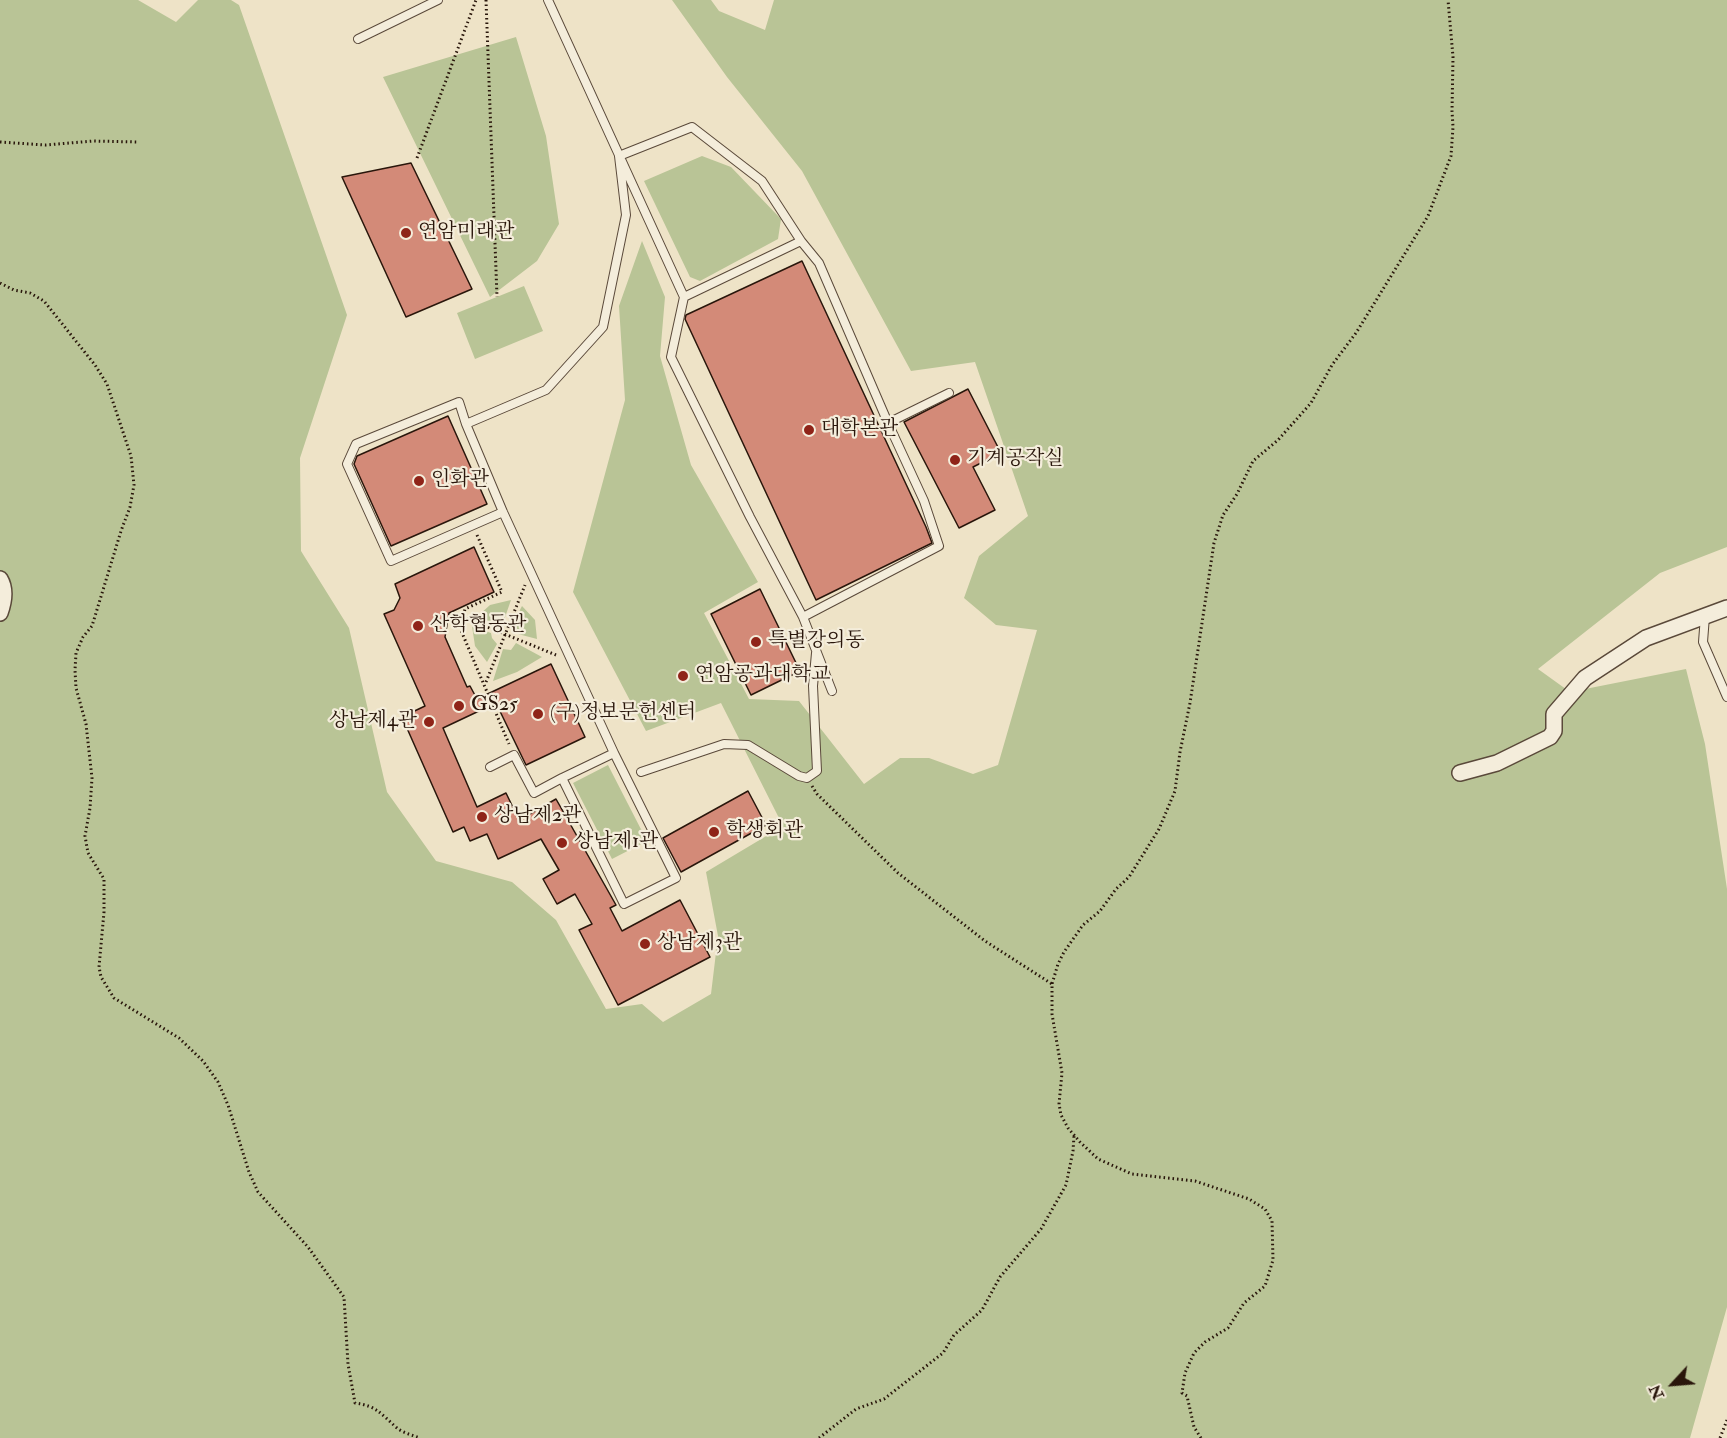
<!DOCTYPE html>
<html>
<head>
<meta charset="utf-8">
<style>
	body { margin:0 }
	#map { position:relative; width:1727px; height:1438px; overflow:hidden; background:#eee3c7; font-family:"IM FELL Double Pica",serif }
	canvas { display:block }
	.north { position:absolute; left:1643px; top:1354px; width:60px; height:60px; -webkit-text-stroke:4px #f4eddb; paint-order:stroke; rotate:244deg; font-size:16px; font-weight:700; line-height:24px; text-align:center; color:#29160b }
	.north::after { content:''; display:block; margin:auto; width:21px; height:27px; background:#29160b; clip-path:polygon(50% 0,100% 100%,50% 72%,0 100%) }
</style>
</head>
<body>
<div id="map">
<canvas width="1727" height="1438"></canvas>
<div class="north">N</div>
</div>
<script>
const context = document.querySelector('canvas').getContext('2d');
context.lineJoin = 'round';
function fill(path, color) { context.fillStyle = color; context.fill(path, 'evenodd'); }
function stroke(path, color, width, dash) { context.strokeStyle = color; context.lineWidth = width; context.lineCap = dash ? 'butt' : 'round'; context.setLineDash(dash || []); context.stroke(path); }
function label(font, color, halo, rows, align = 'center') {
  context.font = font + ' "IM FELL Double Pica","Noto Serif KR",serif'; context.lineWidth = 4.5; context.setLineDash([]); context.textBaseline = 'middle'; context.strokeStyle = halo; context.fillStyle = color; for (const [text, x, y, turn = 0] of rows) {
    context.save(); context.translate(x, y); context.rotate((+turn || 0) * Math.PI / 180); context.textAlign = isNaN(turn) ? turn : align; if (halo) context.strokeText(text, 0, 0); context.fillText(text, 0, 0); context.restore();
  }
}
fill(new Path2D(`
	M 0,0 L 138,0 L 176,22 L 198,0 L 231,0 L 239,5 L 347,315 L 300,458 L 301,551 L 349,628 L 387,792 L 436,861 L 512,882 L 556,920 L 606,1009 L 642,1004 L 663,1022 L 711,994 L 718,936 L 706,872 L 783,826 L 721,703 L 646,731 L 573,592 L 625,400 L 619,306 L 642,241 L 665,297 L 660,356 L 691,465 L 758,582 L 704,613 L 749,699 L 799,701 L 864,784 L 900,758 L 929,758 L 973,774 L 998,765 L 1037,630 L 996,625 L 964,598 L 979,556 L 1028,516 L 975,362 L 911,371 L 802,171 L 727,77 L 672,0 L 711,0 L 719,11 L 765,30 L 774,0 L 1727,0 L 1727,547 L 1660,573 L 1538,669 L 1570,692 L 1686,669 L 1705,744 L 1727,889 L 1727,1307 L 1690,1438 L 0,1438 Z
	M 516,37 L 546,136 L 559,224 L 537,261 L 490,297 L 383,77 Z
	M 702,156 L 731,167 L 781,219 L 778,239 L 700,281 L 690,277 L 644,181 Z
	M 524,286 L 543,331 L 475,359 L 457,313 Z
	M 511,600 L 504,620 L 499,619 L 494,625 L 479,615 L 490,605 Z
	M 522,606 L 535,620 L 537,639 L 518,634 L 513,623 Z
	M 472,626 L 491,633 L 492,638 L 497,644 L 487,662 L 475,646 Z
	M 516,643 L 542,657 L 517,672 L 493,681 L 503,649 L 511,650 Z
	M 608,765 L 647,841 L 612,859 L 573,783 Z`), '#b9c496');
const building = new Path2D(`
	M 411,163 L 472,289 L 406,317 L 342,177 Z
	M 802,261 L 926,527 L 932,543 L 816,600 L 685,319 L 686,315 Z
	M 968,389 L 1001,453 L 973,467 L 995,510 L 959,528 L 904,422 Z
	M 448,416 L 487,504 L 391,546 L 354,464 L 357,456 Z
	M 474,547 L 494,592 L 449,613 L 445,637 L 467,687 L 470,686 L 477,699 L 551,664 L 585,737 L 526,765 L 496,703 L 443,728 L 477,807 L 506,793 L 519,820 L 556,799 L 616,905 L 610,908 L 622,931 L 680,900 L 710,957 L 618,1005 L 579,930 L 592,924 L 575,894 L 557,904 L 543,879 L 559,870 L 541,839 L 498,859 L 487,834 L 470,841 L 464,827 L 453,832 L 402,717 L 425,706 L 384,614 L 394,610 L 400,598 L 395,584 Z
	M 760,589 L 800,671 L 751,695 L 711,614 Z
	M 748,791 L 766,825 L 681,872 L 663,838 Z`);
fill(building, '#d38a78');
stroke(building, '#29160b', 1.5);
const lane = new Path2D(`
	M 548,0 L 684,297 L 671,357 L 750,517 L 803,617 L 832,691
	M 358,39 L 438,0
	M 801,241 L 819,263 L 888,423 L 924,501 L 939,546 L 803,617
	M 888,423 L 949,393
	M 466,424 L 459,402 L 356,444 L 347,464 L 391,561 L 503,512
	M 1705,616 L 1703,642 L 1727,697
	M 614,753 L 676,878 L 624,904 L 562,778 L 614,753 L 503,512 L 466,424 L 546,390 L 603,327 L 626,215 L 619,156 L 692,127 L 762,181 L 801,241 L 684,297
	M 490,767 L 514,755 L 534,793 L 562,778
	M 641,772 L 724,744 L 748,745 L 799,776 L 807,778 L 817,771 L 813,686 L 816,653`);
const street = new Path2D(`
	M 0,579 C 6,589 4,602 0,613
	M 1460,773 L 1497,763 L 1550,737 L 1554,731 L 1554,714 L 1585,678 L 1646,638 L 1727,608`);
stroke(lane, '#5a493a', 10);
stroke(street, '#5a493a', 18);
stroke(new Path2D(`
	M 486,0 L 497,297
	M 0,142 L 45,145 L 93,141 L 138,142
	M 417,158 L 476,0
	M 0,283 L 14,290 L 30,293 L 44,301 L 95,365 L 107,384 L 131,456 L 134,485 L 130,507 L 121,531 L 92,626 L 83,637 L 76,653 L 75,670 L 76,688 L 86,724 L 92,778 L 90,808 L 85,836 L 88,853 L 104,879 L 104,912 L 99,967 L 101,977 L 114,998 L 179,1038 L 203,1061 L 218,1082 L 228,1105 L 249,1172 L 258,1192 L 308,1247 L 344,1297 L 348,1364 L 355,1403 C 377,1406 381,1414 397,1428 C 403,1433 412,1435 420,1438
	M 477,535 L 502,592 L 465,609 L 460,628 L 509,744
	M 463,617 L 556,655
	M 486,682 L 525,585
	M 812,786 L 817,794 L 898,873 L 985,941 L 1052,984
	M 819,1438 L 856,1409 L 884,1399 L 943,1353 L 954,1335 L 982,1310 L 1000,1277 L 1041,1229 L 1066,1185 L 1073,1151 L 1074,1136
	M 1201,1438 L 1194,1427 L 1187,1396 L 1182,1393 L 1185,1373 L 1194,1353 L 1205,1342 L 1228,1328 L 1244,1303 L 1265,1286 L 1273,1260 L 1272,1221 L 1265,1209 L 1249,1199 L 1195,1181 L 1132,1174 L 1098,1159 L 1080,1142 L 1068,1128 L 1061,1115 L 1059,1104 L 1062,1073 L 1052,1014 L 1052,984 L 1058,964 L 1064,952 L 1083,925 L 1100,911 L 1116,889 L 1129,877 L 1159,829 L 1175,791 L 1180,752 L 1190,703 L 1214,543 L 1223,515 L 1237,494 L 1253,461 L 1278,440 L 1311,403 L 1332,365 L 1356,333 L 1428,216 L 1451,156 L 1453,127 L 1452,111 L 1453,57 L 1448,0
	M 1720,1438 L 1727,1420`), '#29160b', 3, [1.5, 3]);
stroke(lane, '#f4eddb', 8);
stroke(street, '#f4eddb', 15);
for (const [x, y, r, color] of [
	[406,233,6,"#8f2418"],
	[809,430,6,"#8f2418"],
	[955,460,6,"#8f2418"],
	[419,481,6,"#8f2418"],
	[418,626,6,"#8f2418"],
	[756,642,6,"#8f2418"],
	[683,676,6,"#8f2418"],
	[459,706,6,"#8f2418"],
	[538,714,6,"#8f2418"],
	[429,722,6,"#8f2418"],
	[482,817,6,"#8f2418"],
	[714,832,6,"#8f2418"],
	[562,843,6,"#8f2418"],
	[645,944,6,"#8f2418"]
]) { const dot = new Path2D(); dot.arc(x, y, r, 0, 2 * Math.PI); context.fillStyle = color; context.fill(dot); stroke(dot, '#f4eddb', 2); }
label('20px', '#29160b', '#f4eddb', [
	["연암미래관",418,233],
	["대학본관",821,430],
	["기계공작실",967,460],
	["인화관",431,481],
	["산학협동관",430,626],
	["특별강의동",768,642],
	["연암공과대학교",695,676],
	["GS25",471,706],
	["(구)정보문헌센터",550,714],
	["상남제4관",417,722,"right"],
	["상남제2관",494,817],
	["학생회관",726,832],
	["상남제1관",574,843],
	["상남제3관",657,944]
], 'left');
</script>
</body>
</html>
